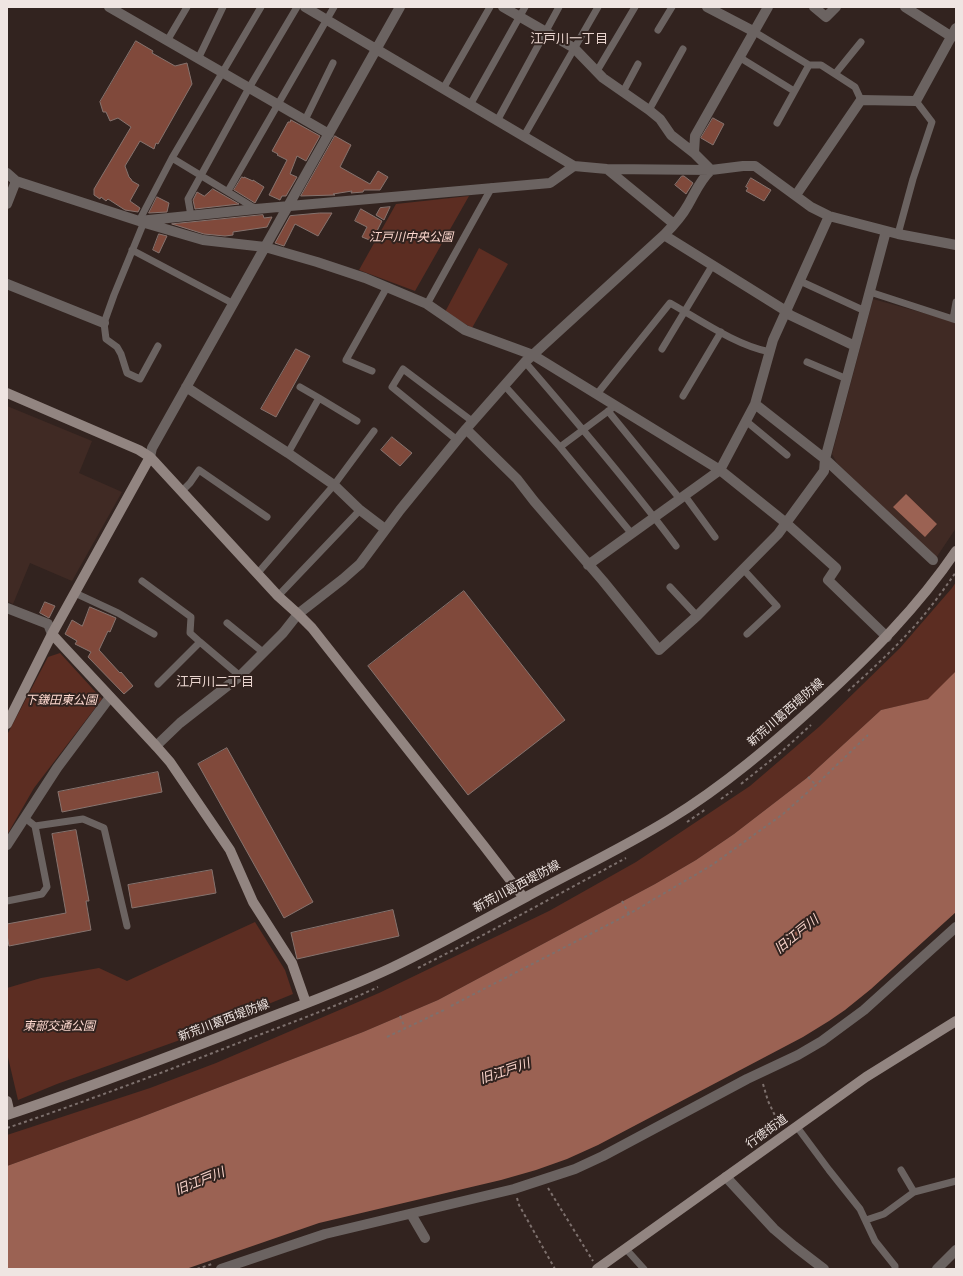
<!DOCTYPE html>
<html>
<head>
<meta charset="utf-8">
<style>
	body { margin:0 }
	#map { position:relative; width:963px; height:1276px; overflow:hidden; background:#32231f; font-family:"Source Serif 4",serif }
	canvas { display:block }
	.frame { position:absolute; inset:0; border:8px solid #efe5e2; pointer-events:none }
</style>
</head>
<body>
<div id="map">
<canvas width="963" height="1276"></canvas>
<div class="frame"></div>
</div>
<script>
const context = document.querySelector('canvas').getContext('2d');
context.lineJoin = 'round';
function fill(path, color) { context.fillStyle = color; context.fill(path, 'evenodd'); }
function stroke(path, color, width, dash) { context.strokeStyle = color; context.lineWidth = width; context.lineCap = dash ? 'butt' : 'round'; context.setLineDash(dash || []); context.stroke(path); }
function label(font, color, halo, rows, align = 'center') {
  context.font = font + ' "Source Serif 4","Noto Sans JP",serif'; context.lineWidth = 4; context.setLineDash([]); context.textBaseline = 'middle'; context.strokeStyle = halo; context.fillStyle = color; for (const [text, x, y, turn = 0] of rows) {
    context.save(); context.translate(x, y); context.rotate((+turn || 0) * Math.PI / 180); context.textAlign = isNaN(turn) ? turn : align; if (halo) context.strokeText(text, 0, 0); context.fillText(text, 0, 0); context.restore();
  }
}
fill(new Path2D(`
	M 873,299 L 956,322 L 956,528 L 936,558 L 837,463 L 832,454 Z
	M 7,406 L 92,441 L 79,473 L 122,492 L 72,581 L 30,563 L 13,604 L 7,601 Z`), '#402a24');
fill(new Path2D(`
	M 469,196 L 415,291 L 359,270 L 396,204 Z
	M 479,248 L 508,264 L 472,328 L 445,312 Z
	M 956,582 L 956,671 L 929,699 L 881,710 L 808,777 L 734,834 L 696,860 L 655,884 L 438,1000 L 363,1032 L 139,1118 L 7,1166 L 7,1135 L 150,1088 L 216,1063 L 379,993 L 549,911 L 636,862 L 750,786 L 820,726 L 900,648 L 952,588 Z
	M 60,653 L 102,699 L 34,788 L 7,835 L 7,735 L 48,657 Z
	M 255,922 L 285,970 L 293,994 L 180,1040 L 57,1084 L 18,1100 L 7,1053 L 7,988 L 41,978 L 99,968 L 127,981 Z`), '#5c2d22');
fill(new Path2D(`
	M 906,494 L 937,524 L 925,537 L 893,507 Z
	M 956,671 L 956,912 L 871,989 L 845,1010 L 829,1021 L 803,1037 L 598,1145 L 567,1159 L 536,1170 L 501,1180 L 319,1223 L 186,1269 L 7,1269 L 7,1166 L 139,1118 L 363,1032 L 438,1000 L 655,884 L 696,860 L 734,834 L 808,777 L 881,710 L 928,699 Z`), '#9b6253');
const building = new Path2D(`
	M 136,41 L 153,51 L 152,53 L 175,66 L 187,63 L 192,84 L 158,144 L 156,143 L 154,149 L 140,141 L 125,166 L 129,177 L 131,179 L 132,181 L 139,185 L 130,201 L 140,208 L 138,212 L 125,210 L 108,199 L 106,201 L 101,197 L 100,199 L 94,195 L 94,189 L 131,127 L 118,118 L 110,121 L 106,112 L 103,112 L 100,102 Z
	M 713,118 L 724,124 L 713,145 L 701,138 Z
	M 291,120 L 320,136 L 306,161 L 297,156 L 290,174 L 297,177 L 286,196 L 282,196 L 280,200 L 269,195 L 287,160 L 277,155 L 278,154 L 272,151 L 288,122 L 290,122 Z
	M 335,136 L 351,145 L 340,167 L 370,184 L 378,171 L 388,177 L 380,190 L 364,190 L 363,192 L 351,193 L 352,191 L 333,194 L 335,195 L 301,196 Z
	M 682,176 L 684,176 L 693,183 L 686,194 L 675,185 Z
	M 242,177 L 244,178 L 244,177 L 253,181 L 253,180 L 264,187 L 255,203 L 234,190 Z
	M 751,178 L 771,190 L 764,201 L 746,191 L 748,188 L 746,187 Z
	M 213,189 L 239,204 L 195,209 L 193,200 L 197,192 L 204,196 Z
	M 157,197 L 169,203 L 167,212 L 149,213 Z
	M 390,207 L 384,220 L 376,215 L 380,208 Z
	M 361,209 L 382,221 L 372,241 L 362,237 L 367,227 L 355,221 Z
	M 320,213 L 332,213 L 318,236 L 295,224 L 284,246 L 275,243 L 290,216 Z
	M 263,215 L 264,218 L 272,217 L 267,227 L 233,232 L 233,235 L 225,236 L 204,234 L 172,224 Z
	M 159,234 L 167,236 L 159,253 L 153,250 Z
	M 296,349 L 310,356 L 276,417 L 261,409 Z
	M 392,437 L 412,453 L 400,466 L 381,450 Z
	M 464,591 L 565,720 L 468,795 L 368,666 Z
	M 45,602 L 55,606 L 49,618 L 40,613 Z
	M 90,607 L 116,618 L 110,632 L 108,631 L 99,650 L 120,673 L 121,672 L 133,686 L 124,694 L 88,657 L 91,652 L 75,644 L 77,641 L 65,634 L 72,620 L 82,626 Z
	M 227,748 L 313,902 L 284,918 L 198,764 Z
	M 158,772 L 162,792 L 62,812 L 58,792 Z
	M 76,830 L 89,901 L 86,901 L 91,930 L 9,946 L 7,935 L 7,924 L 66,913 L 52,834 Z
	M 212,870 L 216,893 L 132,908 L 128,885 Z
	M 393,910 L 399,936 L 297,959 L 291,933 Z`);
fill(building, '#80493b');
stroke(building, '#86736e', 1);
stroke(new Path2D(`
	M 848,691 C 869,672 891,652 910,631 C 927,613 942,592 956,572
	M 808,777 L 816,785
	M 741,784 L 780,753 L 811,725
	M 721,799 L 732,791
	M 687,822 L 706,809
	M 622,901 L 629,914
	M 418,968 L 485,934 L 626,858
	M 451,1006 L 629,914 L 712,865 L 783,814 L 816,785 L 868,735
	M 400,1016 L 405,1028
	M 387,1037 L 444,1010
	M 763,1084 L 768,1101 L 780,1126
	M 7,1128 C 87,1101 167,1071 246,1040 C 290,1023 335,1007 378,987
	M 548,1188 L 593,1261
	M 517,1198 L 519,1205 L 555,1269
	M 197,1269 L 212,1264`), '#7d706d', 2, [3, 3]);
stroke(new Path2D(`
	M 658,30 L 672,7
	M 753,31 L 809,65 L 821,65 L 855,87 L 861,100
	M 167,41 L 187,7
	M 739,57 L 794,91
	M 198,59 L 223,7
	M 597,71 L 635,7
	M 835,74 L 861,42
	M 443,89 L 490,7
	M 623,92 L 638,64
	M 470,105 L 525,7
	M 649,110 L 683,49
	M 305,120 L 333,63
	M 497,121 L 559,7
	M 777,123 L 809,65
	M 524,136 L 598,7
	M 172,158 L 256,209
	M 228,191 L 334,7
	M 191,216 L 188,199 L 249,88 L 297,7
	M 139,221 L 172,158 L 261,7
	M 144,222 L 114,295 L 104,323 L 106,339 L 117,347 L 121,354 L 127,373 L 140,379 L 158,346
	M 898,234 L 913,179 L 932,122 L 916,101
	M 132,250 L 234,304
	M 800,281 L 865,311
	M 870,292 L 956,320
	M 427,304 L 492,187
	M 953,319 L 956,302
	M 662,349 L 712,266
	M 525,362 C 577,422 629,483 676,546
	M 807,362 L 847,379
	M 372,371 L 346,360 L 387,287
	M 504,385 L 560,447 L 632,534
	M 597,394 L 670,303 C 700,320 737,346 770,352
	M 683,396 L 721,332
	M 319,398 L 357,421
	M 608,411 L 680,499
	M 746,421 L 787,455
	M 457,440 L 392,387 L 403,369 L 472,421
	M 560,447 L 611,409
	M 288,453 L 319,398 L 300,387
	M 182,491 L 190,483 L 199,470 L 267,517
	M 685,496 L 715,537
	M 743,569 L 777,606 L 747,634
	M 257,574 L 334,485 L 374,431
	M 142,581 L 191,617 L 190,633 L 200,642
	M 670,587 L 697,616
	M 75,593 L 118,613 L 154,634
	M 278,596 L 360,510
	M 227,623 L 264,653
	M 158,684 L 200,642 L 240,676
	M 25,818 L 35,826 L 83,819 L 104,828 L 127,926
	M 7,901 L 42,894 L 47,887 L 35,826
	M 797,1127 L 829,1170 L 860,1209 L 875,1241 L 895,1266 L 895,1269
	M 901,1170 L 914,1192
	M 866,1220 L 884,1214 L 914,1192 L 956,1181
	M 626,1249 L 644,1269`), '#6b6361', 7);
stroke(new Path2D(`
	M 109,7 L 329,134
	M 305,7 L 574,166
	M 707,7 L 753,31
	M 814,7 L 826,17 L 836,7
	M 905,7 L 952,37
	M 694,153 L 695,136 L 768,7
	M 607,169 L 674,224
	M 7,173 L 16,181 L 139,221 L 256,209 L 550,183 L 574,166 L 607,169 L 711,170 L 743,166 L 755,166 L 811,207 L 829,216 L 898,234 L 956,245
	M 796,195 L 861,100 L 916,101 L 956,28
	M 7,204 L 16,181
	M 145,223 L 203,240 L 265,247 L 317,262 L 365,278 L 427,304 L 465,330 L 533,355 L 720,470 L 786,523 L 836,568 L 828,580 L 887,637
	M 664,235 L 786,311 L 790,315 L 855,346
	M 7,284 L 104,323
	M 186,387 L 288,453 L 334,485 L 360,510 L 385,529
	M 755,404 L 825,459 L 933,560
	M 466,429 L 517,479 L 534,501 L 603,581 L 659,650 L 697,616 L 778,534 L 824,471 L 825,459 L 886,231
	M 150,457 L 152,448 L 400,7
	M 588,565 L 720,470 L 755,404 L 773,340 L 829,216
	M 7,608 L 48,624 L 52,634
	M 156,746 L 180,723 L 240,676 L 283,633 L 298,614 L 343,579 L 360,564 L 400,510 L 466,429 L 525,362 L 664,235 C 673,226 682,216 688,205 C 695,193 700,180 711,170 L 694,153 L 671,135 L 660,119 L 649,110 L 603,78 L 574,48 L 503,7
	M 7,845 L 57,768 L 110,697
	M 726,1177 L 774,1229 L 794,1246 L 824,1269
	M 411,1214 L 425,1238
	M 221,1269 L 325,1234 L 514,1189 L 575,1169 L 603,1156 L 747,1079 L 798,1055 L 822,1041 L 864,1010 L 956,927
	M 937,1269 L 956,1250`), '#6b6361', 10);
stroke(new Path2D(`
	M 7,393 L 139,450 L 150,457 L 278,596 L 298,614 L 312,628 L 484,846 L 524,898
	M 52,634 L 62,645 L 156,746 L 170,762 L 230,850 L 253,902 L 292,963 L 306,1003
	M 7,724 L 52,634 L 150,457
	M 7,1101 L 10,1114
	M 7,1115 C 85,1089 163,1059 240,1029 C 290,1009 342,991 391,968 C 437,946 481,921 526,897 C 574,871 623,848 670,819 C 724,786 773,744 820,701 C 870,655 918,607 956,551
	M 597,1269 L 866,1077 L 956,1021`), '#928581', 10);
label('italic 12px', '#fcd7ce', '#32231f', [
	["江戸川中央公園",411,238],
	["下鎌田東公園",61,701],
	["東部交通公園",59,1027]
]);
label('12px', '#efe5e2', '#32231f', [
	["新荒川葛西堤防線",786,713,-41],
	["新荒川葛西堤防線",517,887,-28],
	["新荒川葛西堤防線",224,1021,-21],
	["行徳街道",767,1132,-36]
]);
label('13px', '#e9d4ce', '#32231f', [
	["江戸川一丁目",569,40],
	["江戸川二丁目",215,683]
]);
label('italic 13px', '#fcd7ce', '#32231f', [
	["旧江戸川",797,935,-39],
	["旧江戸川",505,1072,-19],
	["旧江戸川",200,1182,-22]
]);
</script>
</body>
</html>
